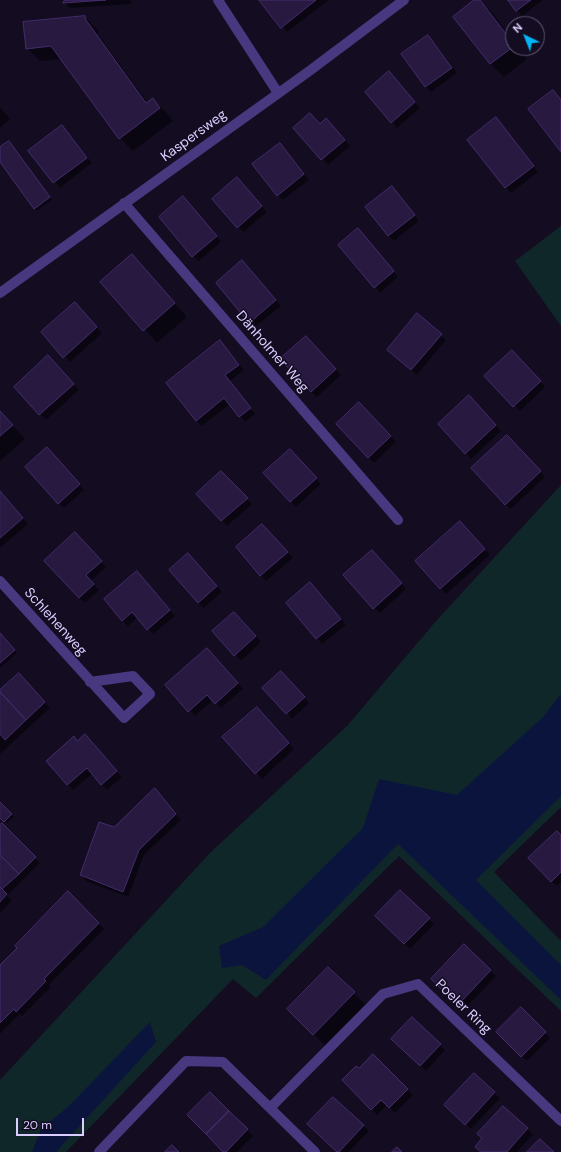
<!DOCTYPE html>
<html>
<head>
<meta charset="utf-8">
<style>
	body { margin:0 }
	#map { position:relative; width:561px; height:1152px; overflow:hidden; background:#140d21; font-family:"DM Sans",sans-serif }
	canvas { display:block }
	.north { position:absolute; left:505px; top:16px; width:40px; height:40px; box-sizing:border-box; background:#140d21; border:1px solid #645a7a; border-radius:50%; rotate:317deg; font-size:11px; font-weight:700; line-height:16px; text-align:center; color:#dbcdff }
	.north::after { content:''; display:block; margin:auto; width:14px; height:18px; background:#02b4f5; clip-path:polygon(50% 0,100% 100%,50% 72%,0 100%) }
	.scale { position:absolute; left:16px; top:1118px; width:68px; height:18px; box-sizing:border-box; border:2px solid #dbcdff; border-top:0; padding-left:5px; font-size:12px; line-height:14px; white-space:nowrap; color:#dbcdff; -webkit-text-stroke:3px #140d21; paint-order:stroke }
</style>
</head>
<body>
<div id="map">
<canvas width="561" height="1152"></canvas>
<div class="north">N</div>
<div class="scale">20 m</div>
</div>
<script>
const context = document.querySelector('canvas').getContext('2d');
context.lineJoin = 'round';
function fill(path, color) { context.fillStyle = color; context.fill(path, 'evenodd'); }
function stroke(path, color, width, dash) { context.strokeStyle = color; context.lineWidth = width; context.lineCap = dash ? 'butt' : 'round'; context.setLineDash(dash || []); context.stroke(path); }
function label(font, color, halo, rows, align = 'center') {
  context.font = font + ' "DM Sans",sans-serif'; context.lineWidth = 3; context.setLineDash([]); context.textBaseline = 'middle'; context.strokeStyle = halo; context.fillStyle = color; for (const [text, x, y, turn = 0] of rows) {
    context.save(); context.translate(x, y); context.rotate((+turn || 0) * Math.PI / 180); context.textAlign = isNaN(turn) ? turn : align; if (halo) context.strokeText(text, 0, 0); context.fillText(text, 0, 0); context.restore();
  }
}
fill(new Path2D(`
	M 561,226 L 561,326 L 515,261 Z
	M 561,485 L 561,807 L 494,872 L 561,941 L 561,1011 L 399,856 L 256,998 L 233,979 L 66,1152 L 0,1152 L 0,1080 L 211,852 L 347,726 L 437,620 Z`), '#10272a');
fill(new Path2D(`
	M 561,694 L 561,796 L 476,880 L 561,965 L 561,1000 L 398,844 L 266,980 L 242,965 L 222,968 L 219,946 L 263,927 L 363,828 L 379,779 L 457,795 L 543,717 Z
	M 150,1022 L 156,1042 L 56,1152 L 32,1152 L 41,1129 L 69,1106 Z`), '#0a143d');
fill(new Path2D(`
	M 66,0 L 131,0 L 132,4 L 70,8 L 65,3 Z
	M 261,0 L 329,0 L 287,32 Z
	M 476,0 L 479,0 L 491,11 L 513,40 L 513,48 L 519,48 L 527,59 L 504,77 L 491,64 L 455,17 Z
	M 509,0 L 543,0 L 522,16 Z
	M 85,17 L 98,30 L 98,34 L 148,103 L 153,99 L 166,112 L 173,121 L 133,151 L 120,138 L 61,59 L 40,61 L 27,48 Z
	M 428,36 L 434,42 L 457,73 L 431,92 L 425,86 Z
	M 394,78 L 420,108 L 397,128 L 366,92 Z
	M 0,107 L 10,119 L 0,128 Z
	M 501,124 L 538,172 L 511,193 L 505,187 Z
	M 320,125 L 332,125 L 350,146 L 328,165 L 295,128 Z
	M 62,126 L 92,163 L 60,188 L 30,151 Z
	M 9,142 L 52,200 L 37,211 L 0,160 L 0,148 Z
	M 280,144 L 309,180 L 283,200 L 278,195 Z
	M 243,184 L 267,212 L 244,232 L 238,227 Z
	M 392,187 L 419,221 L 394,241 L 388,236 Z
	M 189,203 L 221,242 L 199,261 L 193,256 Z
	M 363,235 L 398,277 L 380,293 L 339,245 Z
	M 247,267 L 281,306 L 255,327 L 250,322 Z
	M 144,269 L 187,317 L 157,343 L 102,282 Z
	M 80,308 L 102,333 L 70,362 L 42,332 Z
	M 441,335 L 446,340 L 417,375 L 393,355 Z
	M 311,343 L 341,375 L 317,397 L 311,392 Z
	M 225,347 L 244,370 L 230,381 L 255,414 L 245,422 L 230,404 L 202,426 L 196,420 Z
	M 512,351 L 545,387 L 520,411 L 486,376 Z
	M 54,362 L 79,390 L 46,420 L 15,387 Z
	M 474,402 L 501,431 L 471,459 L 466,453 Z
	M 365,409 L 396,442 L 374,463 L 338,424 Z
	M 0,411 L 25,439 L 0,461 Z
	M 512,442 L 545,477 L 511,509 L 505,504 Z
	M 52,454 L 84,490 L 64,508 L 58,503 Z
	M 295,455 L 321,484 L 296,507 L 264,473 Z
	M 221,472 L 252,504 L 227,526 L 222,520 Z
	M 0,493 L 28,524 L 0,548 Z
	M 466,528 L 490,555 L 446,594 L 440,588 Z
	M 268,531 L 293,558 L 266,581 L 237,547 Z
	M 80,539 L 106,567 L 91,581 L 99,590 L 85,603 L 79,598 Z
	M 377,557 L 406,589 L 380,613 L 374,608 Z
	M 194,559 L 222,592 L 204,608 L 198,603 Z
	M 142,578 L 175,616 L 153,634 L 138,617 L 128,626 L 122,620 Z
	M 315,588 L 346,625 L 322,644 L 317,638 Z
	M 240,618 L 261,642 L 241,661 L 214,631 Z
	M 0,635 L 17,653 L 0,668 Z
	M 212,655 L 243,689 L 221,708 L 213,700 L 195,716 L 166,685 Z
	M 286,678 L 309,703 L 292,719 L 287,713 Z
	M 24,680 L 50,708 L 0,754 L 0,691 Z
	M 262,713 L 294,749 L 262,779 L 224,738 Z
	M 74,738 L 78,742 L 90,741 L 122,777 L 107,790 L 92,774 L 73,790 L 47,761 Z
	M 160,794 L 181,820 L 144,855 L 128,897 L 86,881 L 81,875 L 114,828 Z
	M 0,803 L 14,817 L 7,823 L 0,816 Z
	M 2,825 L 40,863 L 7,896 L 12,900 L 0,913 L 0,827 Z
	M 561,836 L 561,882 L 557,886 L 551,881 Z
	M 401,891 L 434,924 L 410,949 L 376,916 Z
	M 68,893 L 104,929 L 49,985 L 51,987 L 22,1016 L 20,1014 L 0,1034 L 0,967 Z
	M 464,946 L 496,976 L 464,1010 L 432,979 Z
	M 328,968 L 367,1006 L 327,1047 L 288,1009 Z
	M 521,1009 L 550,1038 L 527,1061 L 498,1032 Z
	M 412,1018 L 445,1050 L 426,1071 L 393,1039 Z
	M 373,1055 L 413,1095 L 395,1113 L 387,1105 L 377,1115 L 343,1080 L 359,1070 Z
	M 474,1074 L 500,1098 L 471,1129 L 451,1110 Z
	M 210,1093 L 253,1136 L 237,1152 L 225,1152 Z
	M 333,1098 L 369,1131 L 349,1152 L 338,1152 Z
	M 527,1129 L 533,1134 L 517,1152 L 482,1152 Z`), '#0007');
const building = new Path2D(`
	M 65,0 L 106,0 L 63,3 Z
	M 259,0 L 316,0 L 281,28 Z
	M 474,0 L 480,0 L 513,43 L 513,47 L 490,64 L 453,17 Z
	M 508,0 L 531,0 L 516,11 Z
	M 85,16 L 86,20 L 146,103 L 153,98 L 160,108 L 119,139 L 51,46 L 26,49 L 23,22 Z
	M 428,35 L 452,68 L 425,87 L 401,54 Z
	M 389,71 L 415,102 L 391,123 L 365,92 Z
	M 553,90 L 561,100 L 561,152 L 528,109 Z
	M 310,113 L 320,124 L 326,118 L 345,140 L 321,160 L 293,128 Z
	M 496,117 L 534,166 L 505,188 L 467,140 Z
	M 62,125 L 87,158 L 53,183 L 28,151 Z
	M 9,141 L 50,197 L 34,209 L 0,162 L 0,147 Z
	M 280,143 L 304,174 L 277,196 L 252,164 Z
	M 237,177 L 262,206 L 237,228 L 212,199 Z
	M 392,186 L 415,215 L 388,236 L 365,207 Z
	M 183,196 L 217,236 L 192,257 L 159,217 Z
	M 358,228 L 394,271 L 374,288 L 338,245 Z
	M 132,254 L 175,303 L 143,331 L 100,282 Z
	M 242,260 L 276,300 L 249,323 L 216,283 Z
	M 75,302 L 97,327 L 63,358 L 41,332 Z
	M 417,313 L 442,334 L 411,370 L 387,350 Z
	M 306,336 L 336,369 L 311,392 L 280,359 Z
	M 220,340 L 239,365 L 225,375 L 251,408 L 239,417 L 224,398 L 196,421 L 166,383 Z
	M 512,350 L 541,381 L 513,407 L 484,376 Z
	M 48,355 L 74,384 L 39,415 L 14,387 Z
	M 469,395 L 496,425 L 465,454 L 438,424 Z
	M 359,402 L 391,436 L 368,458 L 336,424 Z
	M 0,411 L 13,425 L 0,436 Z
	M 507,435 L 541,471 L 505,505 L 471,468 Z
	M 47,447 L 80,484 L 58,504 L 25,467 Z
	M 290,449 L 317,478 L 290,502 L 263,473 Z
	M 221,471 L 248,498 L 221,521 L 196,494 Z
	M 0,491 L 23,518 L 0,538 Z
	M 460,521 L 485,549 L 440,589 L 415,561 Z
	M 262,524 L 288,552 L 260,576 L 236,547 Z
	M 75,532 L 102,561 L 86,575 L 94,584 L 79,598 L 44,561 Z
	M 372,550 L 402,583 L 373,609 L 343,575 Z
	M 188,553 L 217,586 L 198,603 L 169,570 Z
	M 137,571 L 170,610 L 147,630 L 132,612 L 122,621 L 104,599 Z
	M 310,582 L 341,619 L 316,639 L 286,603 Z
	M 234,612 L 256,636 L 234,656 L 212,631 Z
	M 0,633 L 15,650 L 0,663 Z
	M 207,648 L 238,683 L 215,704 L 207,695 L 188,712 L 165,685 Z
	M 281,671 L 305,697 L 286,714 L 262,688 Z
	M 19,673 L 45,702 L 26,720 L 0,692 L 0,690 Z
	M 0,692 L 26,720 L 5,740 L 0,734 Z
	M 257,707 L 289,743 L 255,774 L 222,737 Z
	M 85,734 L 117,771 L 101,785 L 87,768 L 67,785 L 46,761 L 74,736 L 77,741 Z
	M 155,788 L 176,814 L 139,850 L 123,892 L 80,875 L 99,822 L 114,827 Z
	M 0,802 L 12,814 L 4,822 L 0,818 Z
	M 2,823 L 36,857 L 19,874 L 0,855 L 0,825 Z
	M 557,831 L 561,835 L 561,872 L 551,882 L 528,858 Z
	M 0,855 L 19,874 L 2,889 L 0,887 Z
	M 0,887 L 7,894 L 0,902 Z
	M 400,890 L 430,918 L 404,944 L 375,916 Z
	M 68,891 L 99,923 L 44,979 L 46,981 L 16,1012 L 14,1009 L 0,1023 L 0,965 L 17,948 L 15,946 Z
	M 464,944 L 491,970 L 458,1005 L 431,979 Z
	M 328,967 L 355,992 L 313,1035 L 287,1009 Z
	M 521,1007 L 546,1032 L 521,1057 L 496,1032 Z
	M 412,1017 L 441,1044 L 420,1066 L 391,1039 Z
	M 373,1054 L 408,1089 L 389,1108 L 381,1100 L 371,1110 L 342,1080 L 356,1066 L 359,1068 Z
	M 474,1073 L 495,1092 L 465,1125 L 444,1105 Z
	M 210,1092 L 229,1111 L 206,1134 L 187,1115 Z
	M 333,1097 L 364,1125 L 339,1152 L 337,1152 L 307,1124 Z
	M 503,1106 L 528,1128 L 507,1152 L 481,1152 L 475,1147 L 482,1138 L 477,1134 Z
	M 229,1111 L 248,1129 L 226,1152 L 223,1152 L 206,1134 Z
	M 540,1139 L 554,1152 L 527,1152 Z
	M 172,1145 L 179,1152 L 165,1152 Z
	M 397,1147 L 402,1152 L 392,1152 Z`);
fill(building, '#281941');
stroke(building, '#442c6d', 1);
stroke(new Path2D(`
	M 218,0 L 278,93
	M 124,203 L 398,520
	M 0,293 L 308,72 L 404,0
	M 0,581 L 124,718 L 150,694 L 133,676 L 90,682
	M 270,1108 L 383,994 L 418,984 L 561,1121
	M 99,1152 L 186,1061 L 223,1062 L 315,1152`), '#47387f', 10);
label('14px', '#dbcdff', '#140d21', [
	["Kaspersweg",194,136,-36],
	["Dänholmer Weg",272,352,49],
	["Schlehenweg",55,622,48],
	["Poeler Ring",463,1007,44]
]);
</script>
</body>
</html>
